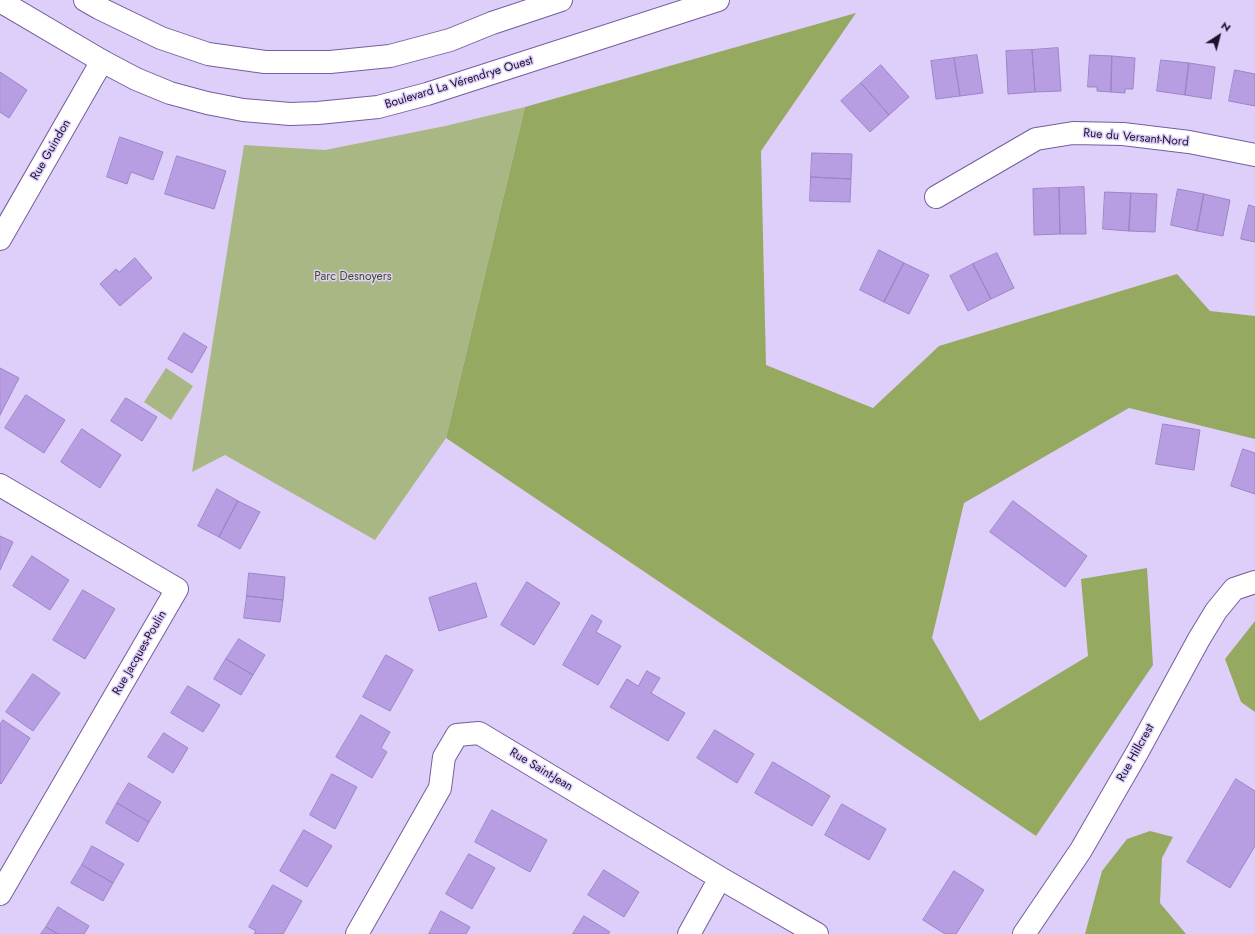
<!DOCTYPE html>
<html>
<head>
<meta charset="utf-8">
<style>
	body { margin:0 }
	#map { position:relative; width:1255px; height:934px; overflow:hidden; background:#decffa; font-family:Jost,sans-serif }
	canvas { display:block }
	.north { position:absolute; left:1199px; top:16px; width:40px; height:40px; -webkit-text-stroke:3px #decffa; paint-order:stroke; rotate:36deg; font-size:11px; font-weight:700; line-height:16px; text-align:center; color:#1b112a }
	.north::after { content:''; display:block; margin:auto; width:14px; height:18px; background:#1b112a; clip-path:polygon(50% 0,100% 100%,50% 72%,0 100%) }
</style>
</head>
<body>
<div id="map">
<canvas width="1255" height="934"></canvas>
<div class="north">N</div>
</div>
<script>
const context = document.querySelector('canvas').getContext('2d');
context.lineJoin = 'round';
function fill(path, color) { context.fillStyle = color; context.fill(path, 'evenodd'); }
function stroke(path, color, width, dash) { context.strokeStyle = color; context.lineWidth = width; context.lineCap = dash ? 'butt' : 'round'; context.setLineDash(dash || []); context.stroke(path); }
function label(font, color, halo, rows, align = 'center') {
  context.font = font + ' Jost,sans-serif'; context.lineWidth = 3; context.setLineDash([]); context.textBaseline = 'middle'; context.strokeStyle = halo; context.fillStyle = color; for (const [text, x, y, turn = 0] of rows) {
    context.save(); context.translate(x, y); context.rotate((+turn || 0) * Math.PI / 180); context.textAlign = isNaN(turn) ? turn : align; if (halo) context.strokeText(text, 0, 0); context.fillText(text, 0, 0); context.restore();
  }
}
fill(new Path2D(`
	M 525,107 L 446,438 L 375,540 L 225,455 L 192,472 L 244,145 L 325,150 L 445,126 Z
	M 166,368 L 193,386 L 171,420 L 144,402 Z`), '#a8b784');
fill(new Path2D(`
	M 856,13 L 761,151 L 766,365 L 873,408 L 939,346 L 1177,274 L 1210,311 L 1255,316 L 1255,439 L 1129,408 L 964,503 L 932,638 L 980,721 L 1088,656 L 1081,579 L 1147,568 L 1153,665 L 1036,836 L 446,438 L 525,107 Z
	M 1255,621 L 1255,712 L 1241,702 L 1225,659 Z
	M 1150,831 L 1173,837 L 1162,858 L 1160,903 L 1186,934 L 1085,934 L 1102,871 L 1127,839 Z`), '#96a961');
const building = new Path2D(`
	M 1058,48 L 1061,91 L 1035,92 L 1032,50 Z
	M 1032,50 L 1035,92 L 1008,94 L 1006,51 Z
	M 977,55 L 983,93 L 960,96 L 954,58 Z
	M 1090,55 L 1112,56 L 1111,92 L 1097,91 L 1097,87 L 1088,87 Z
	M 1112,56 L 1135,58 L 1133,89 L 1125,89 L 1125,93 L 1111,92 Z
	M 954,58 L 960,96 L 936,99 L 931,61 Z
	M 1161,60 L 1189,63 L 1185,95 L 1157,91 Z
	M 1189,63 L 1215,67 L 1211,99 L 1185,95 Z
	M 881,65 L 909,97 L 889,115 L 861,83 Z
	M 1235,70 L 1255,74 L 1255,106 L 1229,101 Z
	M 0,72 L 27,90 L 9,118 L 0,112 Z
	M 861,83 L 889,115 L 870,132 L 841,101 Z
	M 120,137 L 163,152 L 153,180 L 131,172 L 127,184 L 107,177 Z
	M 812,153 L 852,154 L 851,179 L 811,177 Z
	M 177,156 L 226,171 L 214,209 L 165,194 Z
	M 811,177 L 851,179 L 850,202 L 810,201 Z
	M 1084,187 L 1086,234 L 1060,234 L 1059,188 Z
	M 1059,188 L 1060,234 L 1034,235 L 1033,189 Z
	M 1178,189 L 1204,194 L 1197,231 L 1171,225 Z
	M 1105,192 L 1131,193 L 1129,231 L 1103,229 Z
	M 1131,193 L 1157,194 L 1155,232 L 1129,231 Z
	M 1204,194 L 1230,200 L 1223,236 L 1197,231 Z
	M 1249,205 L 1255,207 L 1255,242 L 1241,239 Z
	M 879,250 L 904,263 L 884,302 L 860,290 Z
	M 997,253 L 1014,288 L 991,299 L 973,264 Z
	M 135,258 L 152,278 L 120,306 L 100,284 L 116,269 L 119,272 Z
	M 904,263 L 929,275 L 909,314 L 884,302 Z
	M 973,264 L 991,299 L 968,311 L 950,276 Z
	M 184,333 L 207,347 L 192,373 L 168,359 Z
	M 0,368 L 19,378 L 0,415 Z
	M 26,395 L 65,420 L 44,453 L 5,428 Z
	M 126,398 L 157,417 L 142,441 L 111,421 Z
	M 1163,424 L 1200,430 L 1194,470 L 1156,464 Z
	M 82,429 L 121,455 L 100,488 L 61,462 Z
	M 1243,449 L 1255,453 L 1255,494 L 1231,486 Z
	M 217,489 L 238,501 L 219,537 L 198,526 Z
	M 238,501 L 260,512 L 240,549 L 219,537 Z
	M 1013,501 L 1087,556 L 1065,587 L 990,532 Z
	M 0,536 L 13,542 L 0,570 Z
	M 32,556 L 69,580 L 50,610 L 13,586 Z
	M 249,573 L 285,577 L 283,600 L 247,596 Z
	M 527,582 L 560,603 L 534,645 L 501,625 Z
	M 476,583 L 487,617 L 439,631 L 429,598 Z
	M 83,590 L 115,609 L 85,659 L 53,640 Z
	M 247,596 L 283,600 L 280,622 L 244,618 Z
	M 592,615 L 602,621 L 596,632 L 621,646 L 598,685 L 563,665 Z
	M 239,639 L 265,655 L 253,675 L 226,659 Z
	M 386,655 L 413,670 L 390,711 L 363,697 Z
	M 226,659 L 253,675 L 241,695 L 214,679 Z
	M 647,671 L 660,678 L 651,693 L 685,713 L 668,741 L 610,707 L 627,679 L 638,686 Z
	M 33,674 L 60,693 L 33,731 L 6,712 Z
	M 188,686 L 220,705 L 203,732 L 171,713 Z
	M 361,715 L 390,732 L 381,748 L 387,752 L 372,778 L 336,757 Z
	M 3,720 L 30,738 L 1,784 L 0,783 L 0,725 Z
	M 715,730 L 754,754 L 737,783 L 697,758 Z
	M 164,733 L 188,748 L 173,773 L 148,757 Z
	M 773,762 L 830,796 L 812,826 L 755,793 Z
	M 332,774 L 357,787 L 335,829 L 310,815 Z
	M 1236,779 L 1255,791 L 1255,846 L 1230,888 L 1187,862 Z
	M 129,783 L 161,802 L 149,822 L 117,803 Z
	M 117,803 L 149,822 L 138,842 L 106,823 Z
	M 842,804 L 886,829 L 869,860 L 825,835 Z
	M 492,810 L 547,840 L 530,872 L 475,842 Z
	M 304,830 L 332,846 L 307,887 L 280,871 Z
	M 92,846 L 124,864 L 113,883 L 82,865 Z
	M 469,854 L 495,868 L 472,909 L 446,894 Z
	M 82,865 L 113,883 L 103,901 L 71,883 Z
	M 604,870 L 639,892 L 624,917 L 588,895 Z
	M 954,871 L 984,890 L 956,934 L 945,934 L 923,920 Z
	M 273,885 L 302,901 L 283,934 L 254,934 L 256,931 L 249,927 Z
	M 58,907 L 89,926 L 84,934 L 58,934 L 46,927 Z
	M 441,911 L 470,927 L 466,934 L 429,934 Z
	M 584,916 L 610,932 L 608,934 L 573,934 Z
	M 46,927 L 58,934 L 41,934 Z`);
fill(building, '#b79ee2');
stroke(building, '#9d84c6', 1);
const minor = new Path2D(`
	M 936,197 L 1036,139 L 1073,133 L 1123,134 L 1189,142 L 1255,155
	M 0,239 L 102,61
	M 0,485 L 177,589 L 0,894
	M 357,934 L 440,788 L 444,757 L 457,735 L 479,733 L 720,878 L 817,934
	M 689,934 L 720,878
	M 1024,934 L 1081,850 L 1138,751 L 1199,639 L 1216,611 L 1234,589 L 1255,582`);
const secondary = new Path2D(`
	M 85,0 L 99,8 L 161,38 L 208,54 L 265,62 L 330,62 L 390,56 L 450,40 L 492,23 L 561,0
	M 0,1 L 102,61 L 136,79 L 170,93 L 207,103 L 243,110 L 290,114 L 318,113 L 378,107 L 427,94 L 718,0`);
stroke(minor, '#765d9c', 24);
stroke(secondary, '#765d9c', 24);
stroke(minor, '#fff', 22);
stroke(secondary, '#fff', 22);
label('12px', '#1b112a', '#decffa', [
	["Boulevard La Vérendrye Ouest",459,83,-17],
	["Rue du Versant-Nord",1136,138,5],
	["Rue Guindon",51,150,-60],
	["Rue Jacques-Poulin",140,653,-60],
	["Rue Hillcrest",1136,753,-61],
	["Rue Saint-Jean",541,770,31]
]);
label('12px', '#43501b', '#decffa', [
	["Parc Desnoyers",353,277]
]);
</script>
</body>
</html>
